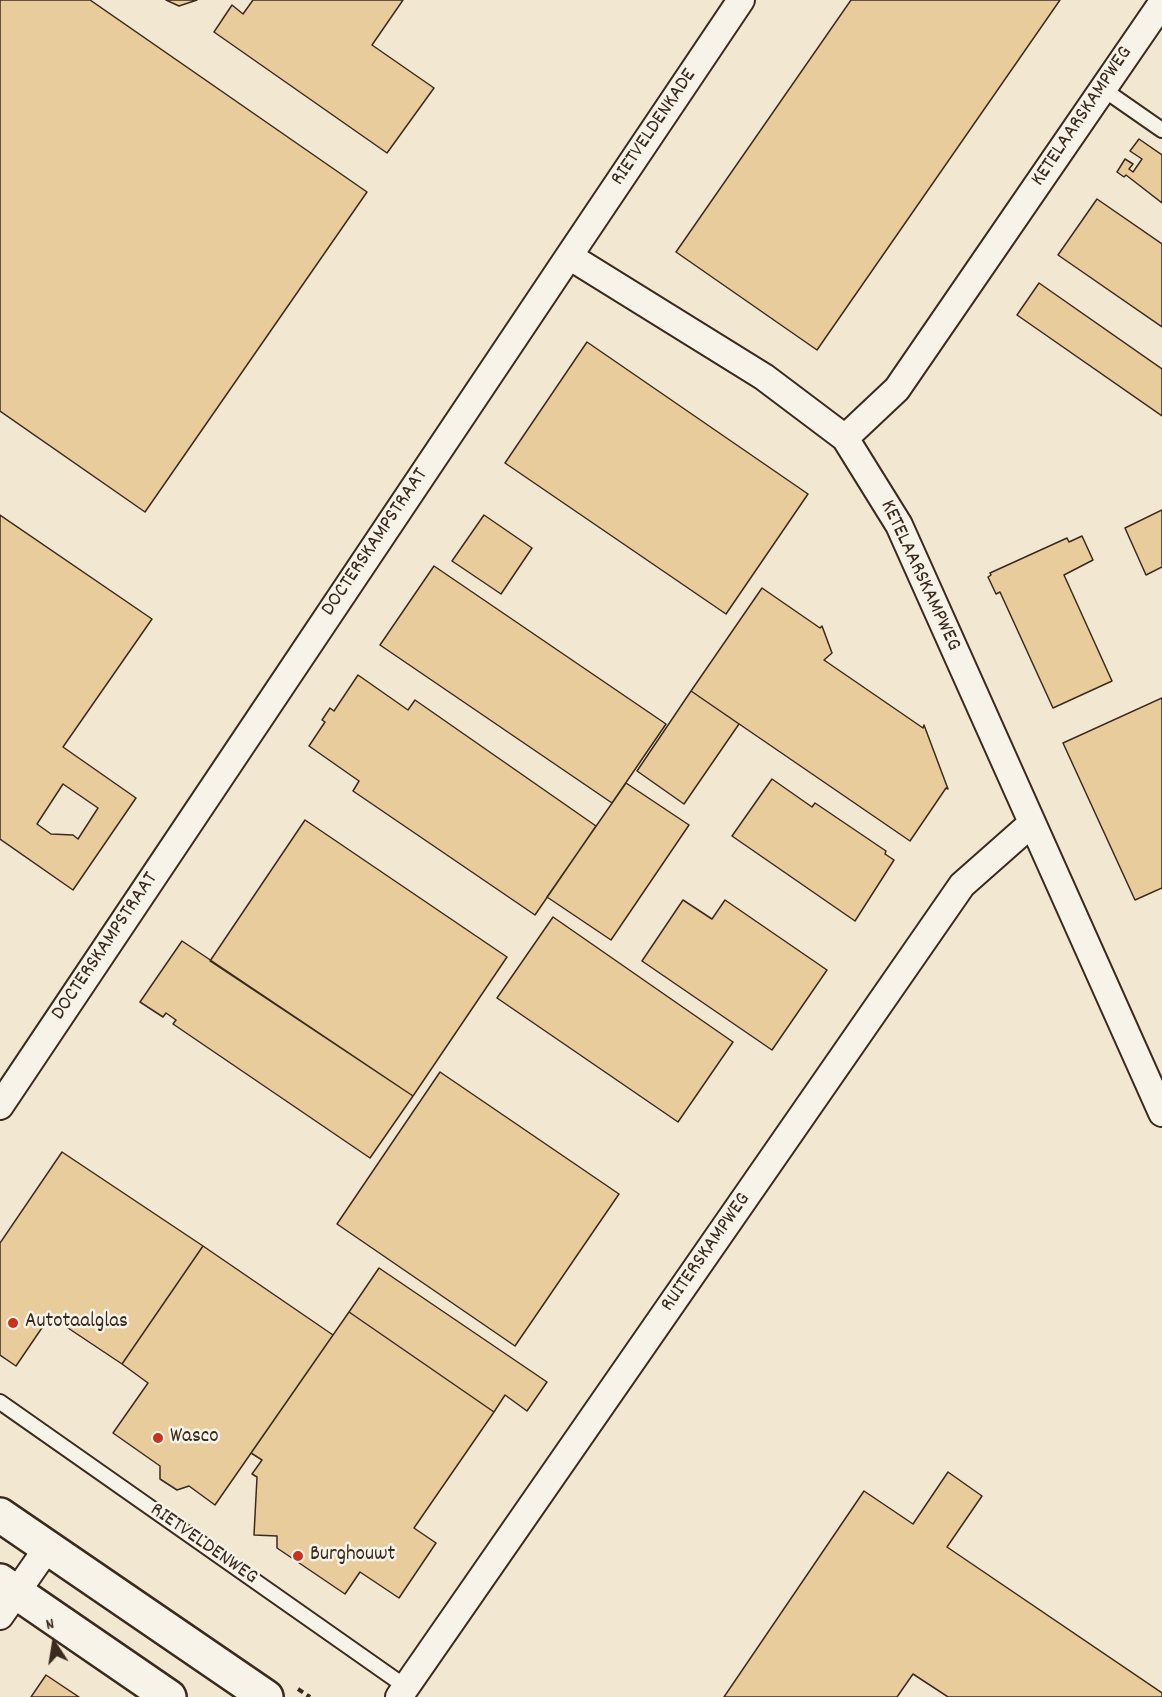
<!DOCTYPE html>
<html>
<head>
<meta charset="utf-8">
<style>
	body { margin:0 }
	#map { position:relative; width:1162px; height:1697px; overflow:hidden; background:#f7f3e8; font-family:Dekko,sans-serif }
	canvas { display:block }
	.north { position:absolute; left:24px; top:1613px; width:60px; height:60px; -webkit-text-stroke:4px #f7f3e8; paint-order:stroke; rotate:348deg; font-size:16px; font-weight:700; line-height:24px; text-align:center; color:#3b2a1e }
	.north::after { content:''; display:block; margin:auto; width:21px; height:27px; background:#3b2a1e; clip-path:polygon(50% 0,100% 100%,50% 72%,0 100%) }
</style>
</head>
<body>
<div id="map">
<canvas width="1162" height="1697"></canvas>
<div class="north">N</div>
</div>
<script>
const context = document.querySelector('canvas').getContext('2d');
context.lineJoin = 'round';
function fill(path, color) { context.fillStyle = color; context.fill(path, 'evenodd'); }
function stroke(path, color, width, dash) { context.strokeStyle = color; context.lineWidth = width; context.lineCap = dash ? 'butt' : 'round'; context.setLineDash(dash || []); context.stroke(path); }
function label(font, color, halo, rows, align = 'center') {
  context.font = font + ' Dekko,sans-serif'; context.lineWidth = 5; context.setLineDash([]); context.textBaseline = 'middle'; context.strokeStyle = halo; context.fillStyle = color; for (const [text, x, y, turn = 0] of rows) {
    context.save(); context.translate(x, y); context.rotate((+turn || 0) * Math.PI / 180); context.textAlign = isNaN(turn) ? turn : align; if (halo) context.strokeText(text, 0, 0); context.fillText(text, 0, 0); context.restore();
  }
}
fill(new Path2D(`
	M 0,0 L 1162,0 L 1162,1697 L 0,1697 Z`), '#f2e7d1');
const building = new Path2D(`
	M 0,0 L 90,0 L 367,192 L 145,512 L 0,411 Z
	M 166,0 L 197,0 L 179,6 Z
	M 253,0 L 403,0 L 372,45 L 434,88 L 387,153 L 214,32 L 232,5 L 243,14 Z
	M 851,0 L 1060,0 L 817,350 L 676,252 Z
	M 1139,139 L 1162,155 L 1162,203 L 1126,175 L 1124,177 L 1117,172 L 1125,159 L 1133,164 L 1129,169 L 1133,172 L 1142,159 L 1130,151 Z
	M 1097,199 L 1162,244 L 1162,327 L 1058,255 Z
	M 1039,283 L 1162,369 L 1162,416 L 1017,315 Z
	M 587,342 L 808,494 L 726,614 L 505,463 Z
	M 1162,510 L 1162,567 L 1146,575 L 1125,528 Z
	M 0,515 L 152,619 L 63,747 L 136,798 L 73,890 L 0,839 ZM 63,784 L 98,808 L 78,839 L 73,835 L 51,834 L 37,824 Z
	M 484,515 L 532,548 L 501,594 L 452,561 Z
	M 1082,536 L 1093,560 L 1064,575 L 1112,681 L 1053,708 L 1000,592 L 996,594 L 988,577 L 991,575 L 990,573 L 1067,538 L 1069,542 Z
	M 434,566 L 666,724 L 612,803 L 380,645 Z
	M 762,588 L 820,628 L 822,626 L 832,653 L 824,660 L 923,728 L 924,725 L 948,789 L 946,788 L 910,841 L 691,691 Z
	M 358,675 L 408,710 L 415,700 L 596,826 L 535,915 L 353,791 L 359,781 L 309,746 L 325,722 L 322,720 L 330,708 L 334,711 Z
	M 691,691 L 739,724 L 684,804 L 637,771 Z
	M 1162,698 L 1162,888 L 1135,900 L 1063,743 Z
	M 772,779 L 812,807 L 815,803 L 886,851 L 885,854 L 894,860 L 855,921 L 732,836 Z
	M 626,783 L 689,825 L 611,940 L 547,897 Z
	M 305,820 L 507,957 L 413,1096 L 210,961 Z
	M 683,900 L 712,919 L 725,900 L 827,970 L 772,1050 L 642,961 Z
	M 553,917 L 733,1042 L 678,1122 L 497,998 Z
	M 182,941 L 413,1096 L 370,1158 L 173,1024 L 176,1020 L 166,1013 L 163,1017 L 140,1002 Z
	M 440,1072 L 619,1194 L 515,1346 L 337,1224 Z
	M 62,1152 L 203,1246 L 122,1364 L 50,1316 L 16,1366 L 0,1355 L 0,1243 Z
	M 203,1246 L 333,1335 L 215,1505 L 189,1486 L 177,1490 L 160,1479 L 160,1466 L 113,1433 L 148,1383 L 122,1364 Z
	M 379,1268 L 547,1382 L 527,1411 L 505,1395 L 494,1412 L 349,1312 Z
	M 349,1312 L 494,1412 L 414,1528 L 436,1543 L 399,1598 L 360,1572 L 345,1594 L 277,1548 L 277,1536 L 254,1535 L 257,1477 L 252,1474 L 262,1460 L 251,1453 Z
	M 948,1472 L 982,1496 L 947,1547 L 1162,1693 L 1162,1697 L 948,1697 L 913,1674 L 897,1697 L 724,1697 L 864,1491 L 913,1524 Z
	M 46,1675 L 79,1697 L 31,1697 Z`);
fill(building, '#e8cc9c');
stroke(building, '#3b2a1e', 1.5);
const lane = new Path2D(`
	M 1103,89 L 1162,130
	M 0,1402 L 406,1687`);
const street = new Path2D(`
	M 1162,3 L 897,389 L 845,438 L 899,525 L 1162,1113
	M 569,256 L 741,0
	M 0,1106 L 569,256 L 764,377 L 845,438
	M 0,1616 L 48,1547
	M 399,1697 L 962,885 L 1031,824`);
const secondary = new Path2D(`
	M 0,1515 L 266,1697
	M 0,1581 L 169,1697`);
stroke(lane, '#3b2a1e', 18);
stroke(street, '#3b2a1e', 30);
stroke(secondary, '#3b2a1e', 38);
stroke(new Path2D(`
	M 298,1689 L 310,1697`), '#3b2a1e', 4, [6, 4.5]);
stroke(lane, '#f7f3e8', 14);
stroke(street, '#f7f3e8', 26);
stroke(secondary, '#f7f3e8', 33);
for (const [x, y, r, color] of [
	[13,1323,6,"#c8321e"],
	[158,1438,6,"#c8321e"],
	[298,1556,6,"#c8321e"]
]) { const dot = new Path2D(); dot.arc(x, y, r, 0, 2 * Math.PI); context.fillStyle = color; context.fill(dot); stroke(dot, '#f7f3e8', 2); }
label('21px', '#3b2a1e', '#f7f3e8', [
	["KETELAARSKAMPWEG",1083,117,-56],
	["RIETVELDENKADE",655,128,-56],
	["DOCTERSKAMPSTRAAT",376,543,-56],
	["KETELAARSKAMPWEG",919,576,65],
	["DOCTERSKAMPSTRAAT",106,947,-56],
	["RUITERSKAMPWEG",707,1253,-55],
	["RIETVELDENWEG",203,1545,35]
]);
label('21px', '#3b2a1e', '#f7f3e8', [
	["Autotaalglas",25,1323],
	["Wasco",170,1438],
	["Burghouwt",310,1556]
], 'left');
</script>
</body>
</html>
